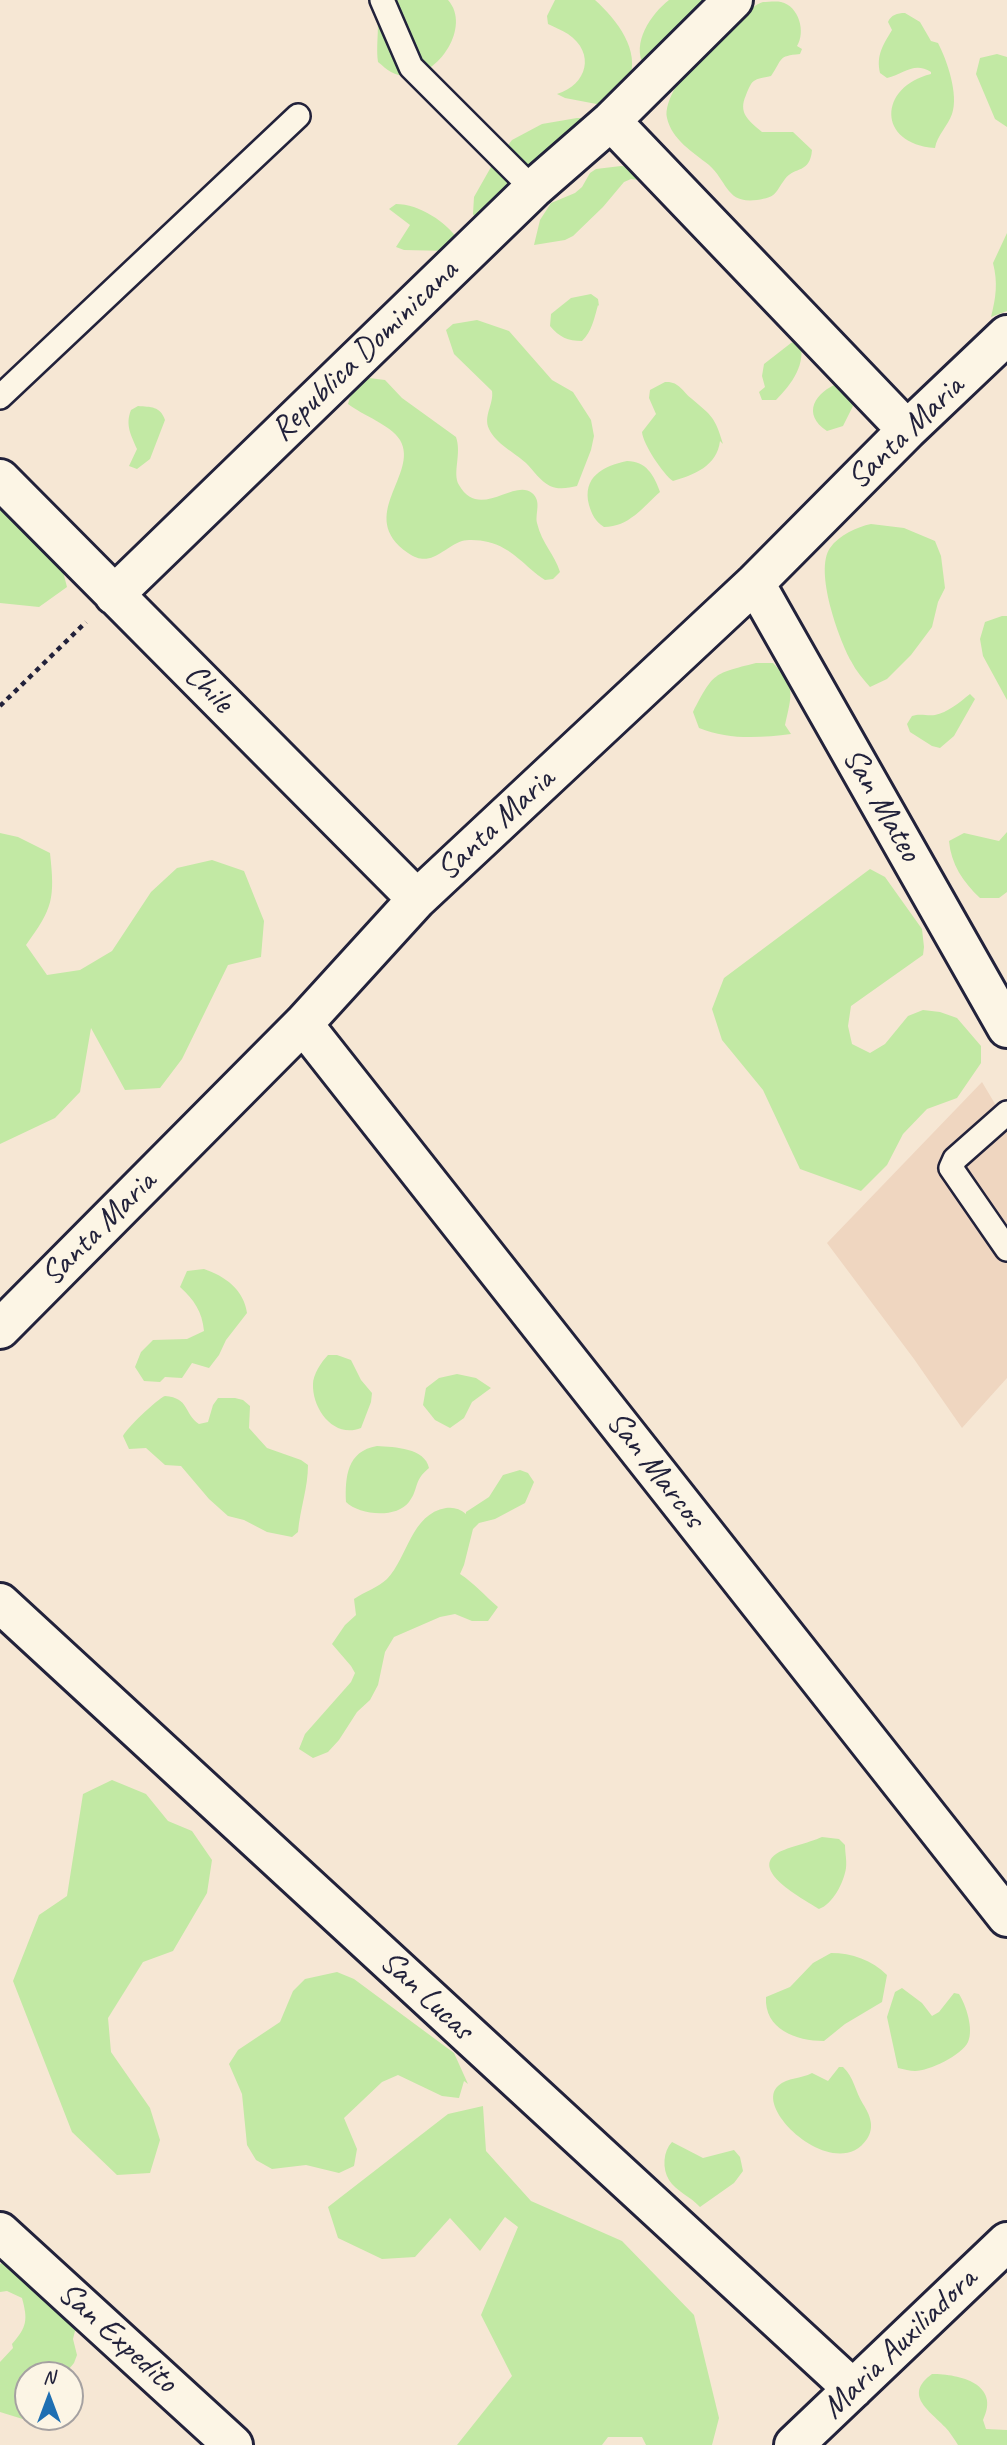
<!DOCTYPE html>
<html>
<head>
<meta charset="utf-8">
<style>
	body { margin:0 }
	#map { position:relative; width:1007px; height:2445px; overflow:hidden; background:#f6e7d4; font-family:Caveat,sans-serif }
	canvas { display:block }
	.north { position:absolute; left:14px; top:2361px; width:70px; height:70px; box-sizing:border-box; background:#fcf5e5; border:2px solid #a5a1a1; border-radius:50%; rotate:0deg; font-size:19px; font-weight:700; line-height:28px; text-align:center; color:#22223b }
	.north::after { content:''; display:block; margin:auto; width:24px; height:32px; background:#1f6fb2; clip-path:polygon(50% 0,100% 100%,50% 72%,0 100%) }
</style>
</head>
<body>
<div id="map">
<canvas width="1007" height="2445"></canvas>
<div class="north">N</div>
</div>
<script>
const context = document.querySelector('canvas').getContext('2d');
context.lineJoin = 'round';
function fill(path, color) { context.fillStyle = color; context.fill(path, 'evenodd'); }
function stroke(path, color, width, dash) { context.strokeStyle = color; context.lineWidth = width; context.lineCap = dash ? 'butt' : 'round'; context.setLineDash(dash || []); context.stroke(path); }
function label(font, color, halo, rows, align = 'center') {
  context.font = font + ' Caveat,sans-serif'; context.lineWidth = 5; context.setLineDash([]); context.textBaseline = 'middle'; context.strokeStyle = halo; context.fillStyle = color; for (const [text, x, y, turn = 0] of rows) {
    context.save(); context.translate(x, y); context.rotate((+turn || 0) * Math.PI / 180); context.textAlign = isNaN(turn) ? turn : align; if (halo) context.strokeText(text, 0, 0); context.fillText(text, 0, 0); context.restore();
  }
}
fill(new Path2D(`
	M 982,1082 L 1007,1124 L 1007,1378 L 962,1428 L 914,1359 L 827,1243 Z`), '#efd6c0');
fill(new Path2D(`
	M 371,0 L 448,0 C 475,30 428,92 391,72 C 387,70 382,65 378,62 C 375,38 383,21 371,0 Z
	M 555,0 L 595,0 C 617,20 641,50 629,81 C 625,90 613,99 607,106 L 565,98 L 557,94 C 587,85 596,53 568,34 C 562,30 554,27 548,24 L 547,16 Z
	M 669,0 L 704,0 L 706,14 L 644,66 C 631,43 651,14 669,0 Z
	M 763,2 C 768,2 776,1 781,2 C 799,6 806,32 797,46 L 802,49 L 800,54 C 777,56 783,59 771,76 C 753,80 753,78 746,95 C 738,113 748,120 762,132 L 793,132 L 812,150 C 810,174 795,166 785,179 C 774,194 777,197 757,200 C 726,204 728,182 709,165 C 693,152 672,140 667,118 C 661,85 735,12 763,2 Z
	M 905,13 L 920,22 L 931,41 L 938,43 C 947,60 959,95 952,114 C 948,126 937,135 935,148 C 877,144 878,87 931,74 L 931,72 C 914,61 904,74 887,78 L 880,73 C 876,55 883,45 892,30 L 888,22 C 891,15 897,13 905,13 Z
	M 997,54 L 1007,57 L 1007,127 L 995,119 L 976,74 L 980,58 Z
	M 577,118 L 594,118 L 481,227 L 473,214 L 474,197 L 491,167 L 512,140 L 542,124 Z
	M 621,166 L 630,167 L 648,181 L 631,179 L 624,182 L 603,207 L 573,236 L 565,240 L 534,245 L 540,220 L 551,203 L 575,193 L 582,187 L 590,173 L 596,169 Z
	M 396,204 C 419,204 447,222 459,241 L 448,251 L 404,250 L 396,247 L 410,225 L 389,209 Z
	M 1007,233 L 1007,311 L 991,317 C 996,297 998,283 993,263 Z
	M 591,294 L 598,299 L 599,306 L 598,305 C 594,319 592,331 582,341 C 568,341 559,337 550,326 L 551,314 L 571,298 Z
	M 477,320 L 509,331 L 552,380 L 573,392 L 591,420 L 594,436 L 591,450 L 577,486 C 569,488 558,490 550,486 C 540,481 533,470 526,463 C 514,452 496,444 489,429 C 483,416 494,404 492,391 L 454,354 L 446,330 L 453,324 Z
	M 799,340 C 808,363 791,385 776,400 L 762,400 L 759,392 L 765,387 L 762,376 L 764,364 L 791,343 Z
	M 369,378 L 385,380 L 402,398 L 456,437 C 462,454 452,473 459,485 C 479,521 514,478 532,493 C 542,501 535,513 537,523 C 542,544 555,555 560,572 L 553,579 L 545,580 C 525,567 513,548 488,542 C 481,540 469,539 462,541 C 442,548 431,569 408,553 C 355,516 420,474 400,440 C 391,425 362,415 348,404 C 351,392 357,383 369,378 Z
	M 665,382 C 679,381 682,391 692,399 C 712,416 715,417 723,444 L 720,441 C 717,466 694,475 673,481 C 663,474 643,444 642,432 L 656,414 L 649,398 L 650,390 Z
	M 839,383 L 847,392 L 853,406 L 843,426 L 827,431 C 801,414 815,392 839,383 Z
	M 138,406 C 151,407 160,406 165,420 L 150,459 L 137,469 L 129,466 L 137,449 C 131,435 125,425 131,410 Z
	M 627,461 C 646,461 654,475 660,492 C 643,507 629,527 604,527 C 595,521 592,515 589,505 C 582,477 603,466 627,461 Z
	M 0,505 L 60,560 L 67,587 L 39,607 L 0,603 Z
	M 871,524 L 904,528 L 935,541 L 941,556 L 945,588 L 938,602 L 932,627 L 911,655 L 887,679 L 870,687 C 863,679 856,671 851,661 C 839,639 814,571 830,548 C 839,535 857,527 871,524 Z
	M 1002,616 L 1007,616 L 1007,700 L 983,656 L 980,639 L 985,622 Z
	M 756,663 L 773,663 C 796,686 792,694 785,725 L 791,734 C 760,738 728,740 699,728 L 693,712 C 714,672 713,674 756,663 Z
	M 970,694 L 975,699 L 954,736 L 940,748 L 932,746 L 910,732 L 907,724 L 912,716 C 920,713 926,716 935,715 C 947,713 960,702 970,694 Z
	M 1007,832 L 1007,892 L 999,898 L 980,898 C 963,882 951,864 949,841 L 964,833 L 999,841 Z
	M 0,833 L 18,837 L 50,853 C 55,899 53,908 26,945 L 47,975 L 80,970 L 112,951 L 151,892 L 177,868 L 212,860 L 244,871 L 264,921 L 261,957 L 228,965 L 182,1059 L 160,1088 L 125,1090 L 91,1028 L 80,1092 L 55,1118 L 0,1144 Z
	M 870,869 L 885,877 L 922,929 L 924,947 L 923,955 L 851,1006 L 848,1026 L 852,1044 L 870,1053 L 885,1044 L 908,1016 L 923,1010 L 940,1012 L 957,1018 L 981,1046 L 981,1063 L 957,1098 L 927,1109 L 903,1134 L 887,1165 L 861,1191 L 800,1169 L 763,1090 L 722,1040 L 712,1009 L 724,978 Z
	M 204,1269 C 225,1276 244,1290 247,1313 L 226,1340 L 219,1355 L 209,1368 L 192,1363 L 182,1378 L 165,1377 L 160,1382 L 144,1381 L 135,1367 L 141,1352 L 153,1340 L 187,1339 L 204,1331 C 202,1311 194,1300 180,1287 L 187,1271 Z
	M 328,1355 L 337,1355 L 351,1360 L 361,1380 L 372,1393 L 371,1402 L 361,1428 C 334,1439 312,1409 313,1384 C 313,1375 321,1362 328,1355 Z
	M 457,1374 L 476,1378 L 491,1388 L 472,1402 L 464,1418 L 450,1428 L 435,1420 L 423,1405 L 426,1388 L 439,1378 Z
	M 165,1396 C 190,1398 183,1413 199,1424 L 208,1422 L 213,1405 L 218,1398 L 235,1398 L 243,1400 L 250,1406 L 249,1428 L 267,1448 L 301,1460 L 308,1465 C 308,1488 300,1509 298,1532 L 292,1537 L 267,1532 L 244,1520 L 228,1516 L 209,1499 L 181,1466 L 165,1465 L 146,1448 L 129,1449 L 123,1436 C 126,1429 157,1399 165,1396 Z
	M 377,1446 C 395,1447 425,1448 429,1468 C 413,1481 419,1489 409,1502 C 396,1519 359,1515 346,1502 C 345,1477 347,1451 377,1446 Z
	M 520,1470 L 528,1473 L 534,1482 L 525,1503 L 495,1519 L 479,1523 L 473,1529 L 464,1565 L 460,1574 C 474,1583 485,1596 498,1607 L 488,1621 L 472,1621 L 455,1614 L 440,1617 L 394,1637 L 385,1652 L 378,1685 L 370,1700 L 357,1712 L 339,1740 L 328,1752 L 313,1758 L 299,1749 L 305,1734 L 351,1682 L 355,1673 L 351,1666 L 332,1644 L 345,1625 L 356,1615 L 354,1599 C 364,1592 379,1587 387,1579 C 408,1557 411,1514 446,1508 C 454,1507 460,1509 466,1514 L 466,1512 L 489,1497 L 503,1475 Z
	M 112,1780 L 146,1794 L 168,1821 L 192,1831 L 212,1860 L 207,1893 L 173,1951 L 143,1962 L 108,2018 L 111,2052 L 150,2108 L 160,2140 L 150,2173 L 117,2175 L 72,2132 L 13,1981 L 39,1915 L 67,1896 L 83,1794 Z
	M 822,1837 L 839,1839 L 845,1845 C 845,1853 847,1860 846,1868 C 844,1882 833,1904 819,1909 C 807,1901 750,1872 776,1854 C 784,1848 809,1843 822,1837 Z
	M 831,1953 C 852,1953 872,1960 887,1975 L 882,2002 L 845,2024 L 824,2041 C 796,2041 764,2029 766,1997 L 790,1987 L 813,1963 Z
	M 337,1972 L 354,1979 L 454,2053 L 468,2084 L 464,2081 L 459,2098 L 442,2096 L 398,2075 L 382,2082 L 344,2118 L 357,2149 L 354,2166 L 339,2173 L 306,2165 L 272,2169 L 256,2160 L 247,2145 L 242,2094 L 229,2064 L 238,2050 L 280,2022 L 293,1991 L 305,1979 Z
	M 902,1988 L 922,2003 L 932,2016 L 939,2012 L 954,1993 L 959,1994 C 966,2005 974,2029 968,2042 C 962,2055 929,2071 915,2071 C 910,2071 904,2069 898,2068 L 887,2017 L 895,1992 Z
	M 839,2067 L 843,2067 C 854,2077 855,2091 863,2104 C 870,2115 875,2127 867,2139 C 836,2185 752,2109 778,2086 C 788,2077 801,2079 812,2073 L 828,2081 Z
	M 483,2106 L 486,2151 L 531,2201 L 622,2241 L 694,2315 L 719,2418 L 712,2445 L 646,2445 L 642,2437 L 608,2437 L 602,2445 L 457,2445 L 512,2376 L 481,2315 L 518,2227 L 505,2217 L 480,2251 L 450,2218 L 415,2257 L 382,2259 L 338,2238 L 328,2207 L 448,2114 Z
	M 672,2142 L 703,2158 L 734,2150 L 740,2157 L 743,2171 L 734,2183 L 700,2207 C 691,2197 676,2191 669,2180 C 662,2169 663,2151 672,2142 Z
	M 6,2261 L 85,2317 L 75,2331 L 73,2339 L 77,2355 L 74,2363 L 64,2375 L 28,2375 L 28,2417 L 31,2417 L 26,2420 L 0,2412 L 0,2362 L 13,2348 L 12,2344 C 27,2327 28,2320 22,2298 L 7,2291 L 0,2292 L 0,2264 Z
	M 932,2374 C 960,2374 1001,2384 983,2420 L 986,2429 L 1007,2430 L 1007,2445 L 958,2445 C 954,2439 950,2432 945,2427 C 929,2410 903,2395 932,2374 Z`), '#c2e9a4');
const service = new Path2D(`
	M 382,0 L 411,67 L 533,189
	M 0,397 L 298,116
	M 1007,1113 L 955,1159 L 951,1168 L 1007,1249`);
const minor = new Path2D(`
	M 611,121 L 907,430
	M 0,479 L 417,899
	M 755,583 L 1007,1028
	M 114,595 L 533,189 L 611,121 L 733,0
	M 303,1024 L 1007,1917
	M 0,1329 L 303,1024 L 417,899 L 755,583 L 907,430 L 1007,335
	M 0,1603 L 853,2389
	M 0,2232 L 233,2445
	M 794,2445 L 1007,2242`);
stroke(service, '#22223b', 28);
stroke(minor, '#22223b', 44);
stroke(new Path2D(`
	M 0,706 L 86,622`), '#22223b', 4.5, [5, 5]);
stroke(service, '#fcf5e5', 23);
stroke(minor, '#fcf5e5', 38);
label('33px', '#22223b', '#fcf5e5', [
	["Republica Dominicana",365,351,-44],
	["Santa Maria",906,433,-44],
	["Chile",208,689,45],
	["San Mateo",881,805,60],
	["Santa Maria",496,825,-43],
	["Santa Maria",99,1229,-45],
	["San Marcos",655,1470,52],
	["San Lucas",426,1996,43],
	["San Expedito",117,2338,42],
	["Maria Auxiliadora",900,2344,-44]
]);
</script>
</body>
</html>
